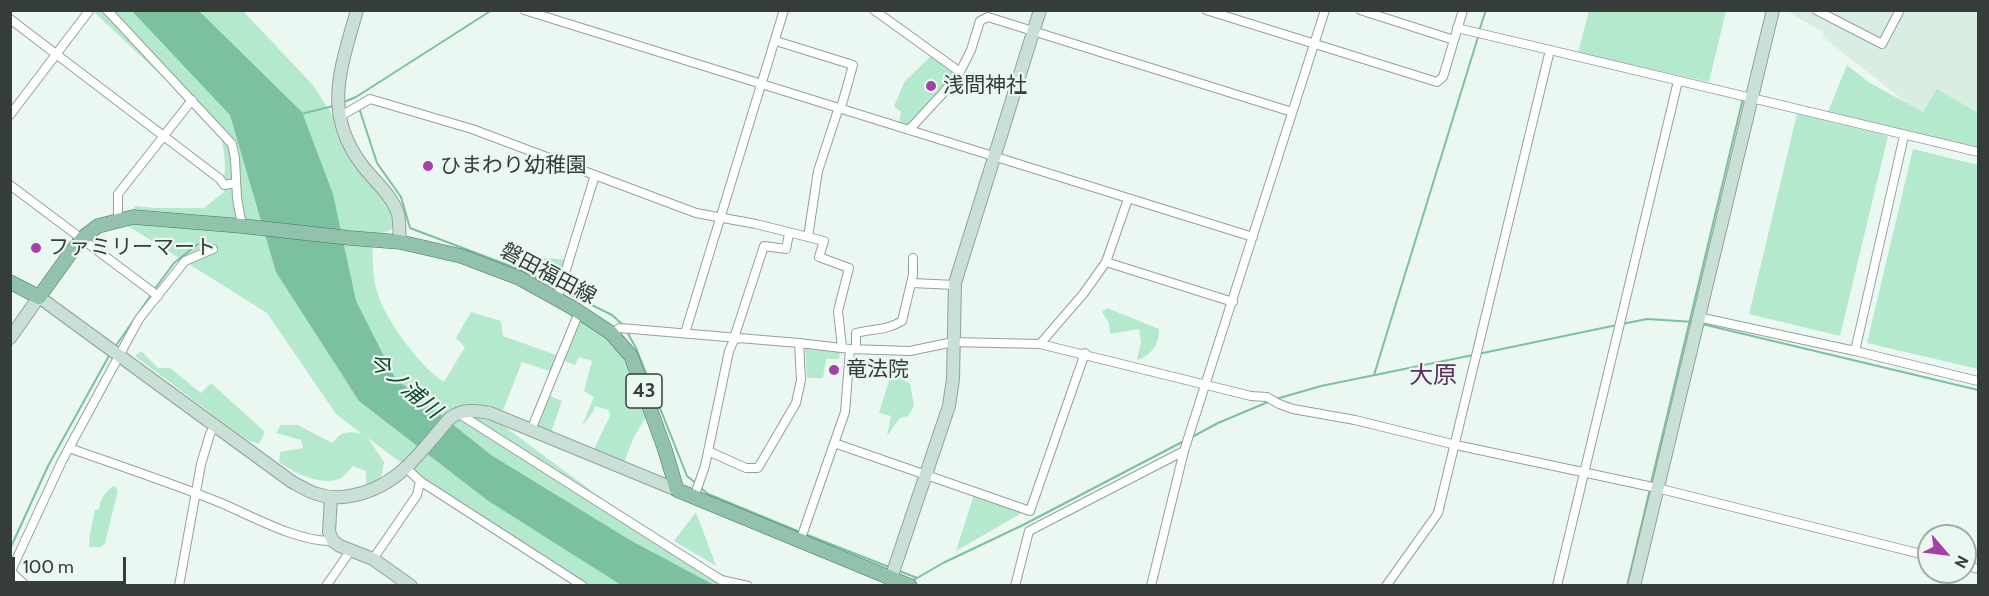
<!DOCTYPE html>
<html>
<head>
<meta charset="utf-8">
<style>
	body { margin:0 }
	#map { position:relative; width:1989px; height:596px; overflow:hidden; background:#eaf8f1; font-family:Cabin,sans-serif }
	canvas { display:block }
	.frame { position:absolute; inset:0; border:12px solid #363c39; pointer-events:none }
	.north { position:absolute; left:1917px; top:524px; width:60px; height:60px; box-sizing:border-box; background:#eaf8f1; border:2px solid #a2ada7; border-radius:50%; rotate:118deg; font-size:16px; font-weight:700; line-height:24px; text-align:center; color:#363c39 }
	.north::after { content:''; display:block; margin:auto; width:21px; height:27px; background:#a440a6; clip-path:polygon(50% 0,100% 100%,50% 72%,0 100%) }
	.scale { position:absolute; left:12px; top:557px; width:114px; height:27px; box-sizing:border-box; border:3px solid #363c39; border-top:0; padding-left:8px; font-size:18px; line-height:21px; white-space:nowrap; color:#363c39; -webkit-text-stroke:4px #eaf8f1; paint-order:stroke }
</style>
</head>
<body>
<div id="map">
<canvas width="1989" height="596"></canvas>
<div class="frame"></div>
<div class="north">N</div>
<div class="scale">100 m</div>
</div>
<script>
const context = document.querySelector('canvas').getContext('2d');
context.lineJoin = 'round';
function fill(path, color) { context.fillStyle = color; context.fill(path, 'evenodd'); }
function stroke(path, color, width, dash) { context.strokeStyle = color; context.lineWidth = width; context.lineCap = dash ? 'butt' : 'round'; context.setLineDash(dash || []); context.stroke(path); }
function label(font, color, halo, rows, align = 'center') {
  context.font = font + ' Cabin,"Noto Sans JP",sans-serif'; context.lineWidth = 4.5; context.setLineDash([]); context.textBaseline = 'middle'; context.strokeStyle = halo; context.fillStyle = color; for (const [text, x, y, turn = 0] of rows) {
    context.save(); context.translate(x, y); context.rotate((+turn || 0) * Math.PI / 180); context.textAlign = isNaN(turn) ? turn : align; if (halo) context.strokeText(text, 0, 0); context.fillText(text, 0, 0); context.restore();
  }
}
fill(new Path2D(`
	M 1787,11 L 1978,11 L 1978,151 L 1913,108 L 1823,37 L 1824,33 Z`), '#d9eee3');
fill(new Path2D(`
	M 93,11 L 243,11 L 313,85 L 332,114 L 342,125 L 398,224 L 389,231 L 372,236 C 373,253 372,272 376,288 C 382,316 420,367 444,382 L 465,347 L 456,338 L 471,312 L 501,321 L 503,336 L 559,356 L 555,373 L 522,362 L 502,413 L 486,413 L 677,554 L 747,585 L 581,585 L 455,503 L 368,438 L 384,462 L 380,483 L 366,484 L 366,471 L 353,466 C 349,470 344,477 339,479 C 320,486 294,473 279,462 L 280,452 L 303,448 L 301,440 L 276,433 L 281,425 L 298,425 L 332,443 C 342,431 348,431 362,434 L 336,414 L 267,313 L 125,224 L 135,206 L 156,208 L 204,208 L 224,192 L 225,162 L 221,132 Z
	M 1589,11 L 1726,11 L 1709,82 L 1578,53 Z
	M 931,56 L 940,58 L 960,72 L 911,128 L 899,124 L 901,112 L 894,106 L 905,81 Z
	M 1847,65 L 1870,83 L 1923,112 L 1937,89 L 1978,113 L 1978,148 L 1827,114 Z
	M 1797,114 L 1888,136 L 1840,336 L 1749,314 Z
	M 1913,149 L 1978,165 L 1978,369 L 1867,343 Z
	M 519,256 L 569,260 L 561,286 L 518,262 Z
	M 1107,308 L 1159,329 C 1160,343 1151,356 1137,360 L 1141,342 L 1139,329 L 1110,334 L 1109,323 L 1102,312 Z
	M 579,320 C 622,341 632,372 648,413 L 634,437 L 623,465 L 594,449 L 610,416 L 609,410 L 595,406 L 593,412 L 582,426 L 594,397 L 584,391 L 592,361 L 579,357 L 575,365 L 560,359 Z
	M 805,349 L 840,352 L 839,359 L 826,359 L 823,378 L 807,378 Z
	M 141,351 L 158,368 L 170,368 L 201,393 L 211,383 L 265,432 L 259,444 L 245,439 L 135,356 Z
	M 890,377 L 900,378 L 910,384 L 914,406 L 908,416 L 900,418 L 887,436 L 891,416 L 879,413 Z
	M 546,394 L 562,401 L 549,438 L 532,429 Z
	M 114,486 L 118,490 L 105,543 L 101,547 L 89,547 L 90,534 L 95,510 L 99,509 C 101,498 104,493 114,486 Z
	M 975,491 L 1027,510 L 956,551 Z
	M 696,512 L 716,566 L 674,541 Z`), '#b5e9ce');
fill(new Path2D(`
	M 132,11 L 199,11 L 302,112 L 333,194 L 356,301 L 395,378 L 491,455 L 630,540 L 714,585 L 621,585 L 487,500 L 359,401 L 276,272 L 230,115 Z`), '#7cc19f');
stroke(new Path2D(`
	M 1479,31 L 1486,10
	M 344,102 L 356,97 L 492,10
	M 359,108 L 377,163 L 401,197 L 410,228 L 521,270 L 612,315 L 623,325
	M 301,114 L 333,106
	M 154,290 L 174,263 L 198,244
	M 1622,324 L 1647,319 L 1694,322
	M 1702,324 L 1978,390
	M 626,330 L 636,348 L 687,476 L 697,484
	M 115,347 L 151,295
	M 1478,354 L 1617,325
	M 1374,375 L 1478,37
	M 1276,399 L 1321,386 L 1473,355
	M 1192,437 L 1218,423 L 1268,402
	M 1651,483 L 1743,98
	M 701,488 L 708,494 L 800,532
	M 805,534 L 889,567
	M 10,549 L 48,466 L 110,354
	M 897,570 L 917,578
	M 912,581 L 943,563 L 1023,525 L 1184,441
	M 1627,586 L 1650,489`), '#7cc19f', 2);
const street = new Path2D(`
	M 107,10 L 232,144 L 235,159 L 237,198 L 242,226
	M 524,10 L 1253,237
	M 874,10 L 960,72 L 971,50 L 980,21 L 988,17 L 1292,112
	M 1206,10 L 1437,82 L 1443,77 L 1463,10
	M 1360,10 L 1454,40
	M 1816,10 L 1882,44 L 1900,10
	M 10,19 L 220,179 L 224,185 L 236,183
	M 1457,28 L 1550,50
	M 776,41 L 853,65 L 841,108
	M 10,115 L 89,11
	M 339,117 L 370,99 L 472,129 L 696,213 L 756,224 L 824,241 L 819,257 L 849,268 L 838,311 L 842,348
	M 909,130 L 944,92 L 960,72
	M 10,185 L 158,296
	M 118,220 L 118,194 L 192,100
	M 808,237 L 818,171 L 839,107
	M 1106,262 L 1233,302
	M 912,283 L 955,285
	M 557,299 L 595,175
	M 1698,317 L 1855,351 L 1978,381
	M 611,333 L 620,328 L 739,338
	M 685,333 L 784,10
	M 734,338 L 764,246 L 786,249 L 789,234
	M 1040,344 L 1084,293 L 1106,262 L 1128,199
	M 856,349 L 856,333 C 872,329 888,330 902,321 L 913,275 L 913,258
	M 1855,351 L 1904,136
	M 458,413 L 721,580 L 748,586
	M 531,430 L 579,312
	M 834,443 L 1030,511 L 1085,353
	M 69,448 C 120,466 171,483 221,503 C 254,517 298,542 333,541
	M 708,451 L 746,468 L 758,468 L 796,403 L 801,380 L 799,343
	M 406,468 L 420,481 L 583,586
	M 694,497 L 705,466 L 729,351 L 734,340 L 739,338 L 799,343 L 850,349 L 910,351 L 953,342 L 1040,344 L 1251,396 L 1267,397 L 1279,404 L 1293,409 L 1355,420 L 1456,445 L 1657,488 L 1929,556
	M 800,541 L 845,412 L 850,349
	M 373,559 L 417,495 L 420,481
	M 1965,565 L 1978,569
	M 10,571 L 26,586
	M 10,573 L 62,461 L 139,319 L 185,261 L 213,249
	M 179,586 L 201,464 L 210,434 L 215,425
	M 326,586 L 351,550
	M 1015,586 L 1029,531 L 1184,451
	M 1151,586 L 1184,451 L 1325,10
	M 1386,586 L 1438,513 L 1550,50 L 1978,152
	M 1557,586 L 1678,81`);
const secondary = new Path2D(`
	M 357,10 C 341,68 322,112 362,165 C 374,181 392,195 398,214 C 400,222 399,233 400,242
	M 10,338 L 39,297 L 292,482 C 300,486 309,492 317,494 C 328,498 339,498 350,496 C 398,488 420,452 450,418 C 463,409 475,410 490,413 L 677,490
	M 331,497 L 329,532 L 333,541 L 340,546 L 373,559 L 411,586
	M 891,578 L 949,406 L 953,379 L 955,283 L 1040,10
	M 1634,586 L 1773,10`);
const primary = new Path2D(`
	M 10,282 L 39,297 L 72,251 L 86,235 L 98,226 L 133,217 L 242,226 L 350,238 L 400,242 L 461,256 L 519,278 L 573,308 L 611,333 L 631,356 L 665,450 L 677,490 L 910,586`);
stroke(street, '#94a19a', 10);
stroke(secondary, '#94a19a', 14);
stroke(primary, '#437860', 15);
stroke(street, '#fff', 8);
stroke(secondary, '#c9e0d6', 12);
stroke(primary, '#92c2ac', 14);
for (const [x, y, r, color] of [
	[931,86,6,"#a440a6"],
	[428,166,6,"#a440a6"],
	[36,248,6,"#a440a6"],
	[834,370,6,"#a440a6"]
]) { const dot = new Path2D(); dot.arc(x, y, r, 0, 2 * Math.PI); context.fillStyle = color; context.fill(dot); stroke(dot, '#eaf8f1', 2); }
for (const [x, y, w] of [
	[644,391,36]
]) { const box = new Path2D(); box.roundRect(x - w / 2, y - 17, w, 34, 4.5); context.fillStyle = '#eaf8f1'; context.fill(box); stroke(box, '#363c39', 1.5); }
label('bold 20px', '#363c39', null, [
	["43",644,391]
]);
label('21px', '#363c39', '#eaf8f1', [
	["浅間神社",943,86],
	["ひまわり幼稚園",440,166],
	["ファミリーマート",48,248],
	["竜法院",846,370]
], 'left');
label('21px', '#363c39', '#eaf8f1', [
	["磐田福田線",548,274,28]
]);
label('italic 22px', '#114933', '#eaf8f1', [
	["今ノ浦川",404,386,40]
]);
label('24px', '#602f61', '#eaf8f1', [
	["大原",1433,376]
]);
</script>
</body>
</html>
